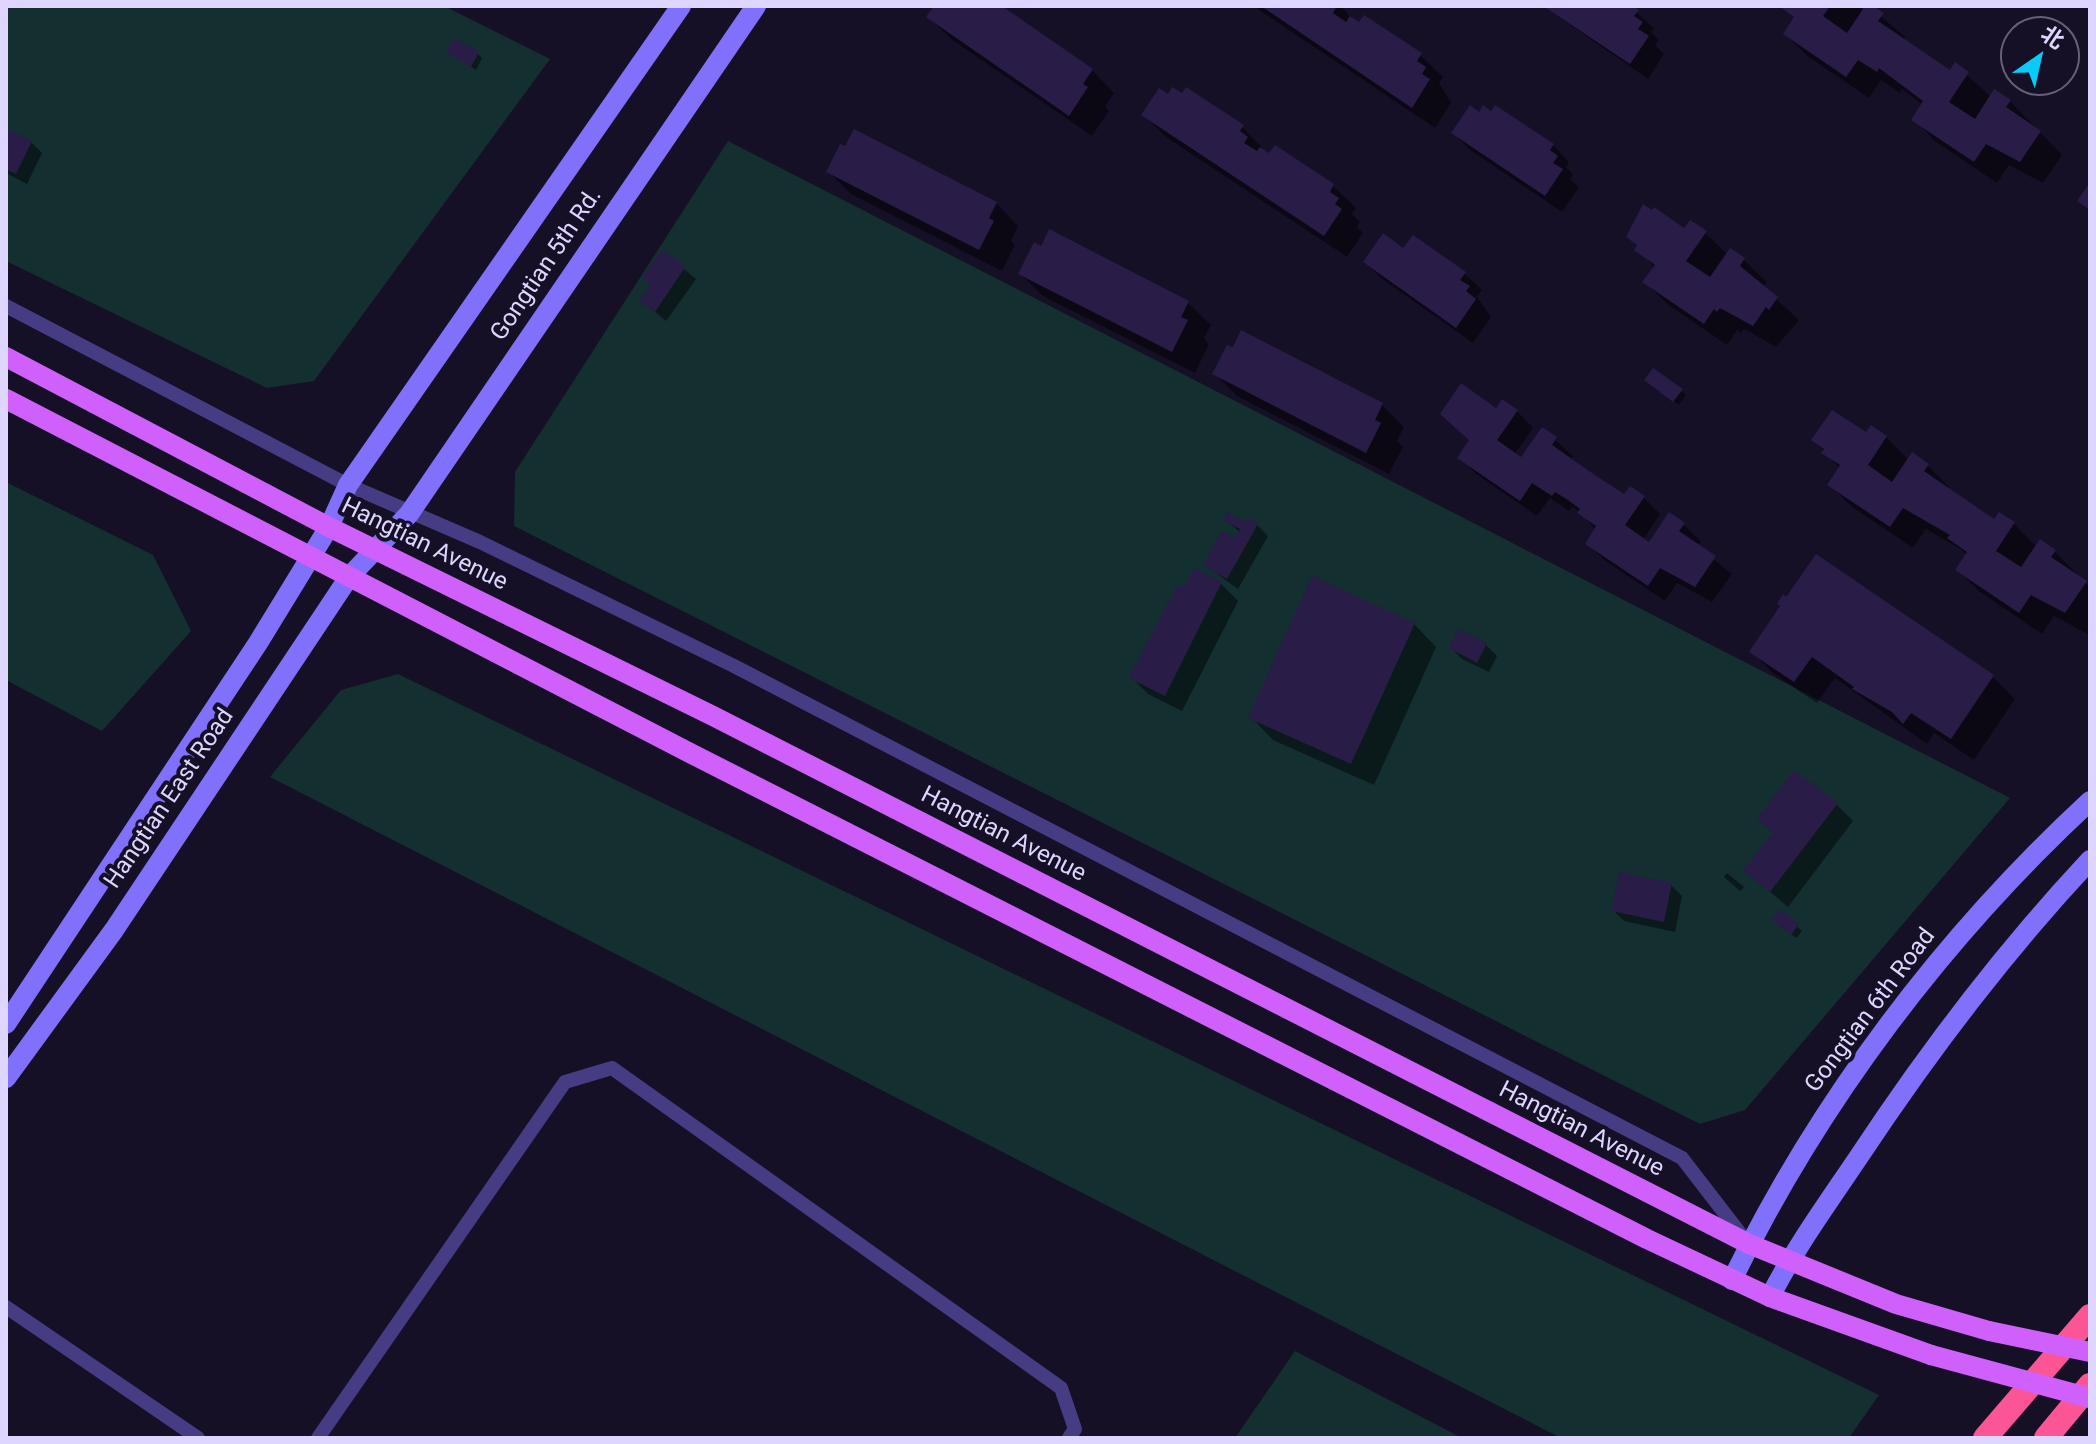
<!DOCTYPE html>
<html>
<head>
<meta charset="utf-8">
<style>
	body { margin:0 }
	#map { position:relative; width:2096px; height:1444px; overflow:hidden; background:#161026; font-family:Roboto,"Noto Sans SC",sans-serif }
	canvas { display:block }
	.frame { position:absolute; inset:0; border:8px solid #ded6fe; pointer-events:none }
	.north { position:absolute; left:2000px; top:16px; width:80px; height:80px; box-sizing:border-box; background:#161026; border:2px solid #665f7c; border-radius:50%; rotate:34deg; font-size:22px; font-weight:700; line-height:32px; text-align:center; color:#ded6fe }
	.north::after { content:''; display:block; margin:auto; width:28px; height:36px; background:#08cbf8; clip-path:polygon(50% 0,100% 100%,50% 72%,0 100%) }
</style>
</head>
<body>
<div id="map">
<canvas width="2096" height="1444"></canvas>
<div class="frame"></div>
<div class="north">北</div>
</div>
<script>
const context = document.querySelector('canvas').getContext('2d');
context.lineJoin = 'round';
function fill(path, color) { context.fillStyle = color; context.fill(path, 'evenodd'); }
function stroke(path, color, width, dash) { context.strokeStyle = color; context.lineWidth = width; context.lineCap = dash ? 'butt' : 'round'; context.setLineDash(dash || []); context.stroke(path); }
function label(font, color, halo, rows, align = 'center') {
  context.font = font + ' Roboto,sans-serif'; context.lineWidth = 8; context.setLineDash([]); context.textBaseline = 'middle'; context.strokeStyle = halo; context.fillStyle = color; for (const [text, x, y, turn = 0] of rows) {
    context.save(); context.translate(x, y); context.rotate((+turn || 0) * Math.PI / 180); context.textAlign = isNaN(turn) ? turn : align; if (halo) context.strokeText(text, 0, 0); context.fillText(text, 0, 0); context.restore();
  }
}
fill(new Path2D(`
	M 6,6 L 444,6 L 550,59 L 314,381 L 267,388 L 6,261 Z
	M 728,141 L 2010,798 L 1745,1110 L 1700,1124 L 514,526 L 515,472 Z
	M 6,482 L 153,555 L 191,631 L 102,731 L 6,680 Z
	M 398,674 L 1879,1395 L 1849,1438 L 1561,1438 L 270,777 L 341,690 Z
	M 1295,1351 L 1462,1438 L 1235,1438 Z`), '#132f30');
fill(new Path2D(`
	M 936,6 L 998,6 L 1092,70 L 1114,93 L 1105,107 L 1109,111 L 1092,136 L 951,39 L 929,17 Z
	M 1253,6 L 1342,6 L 1352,20 L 1420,55 L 1443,77 L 1439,83 L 1451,103 L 1435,128 Z
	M 1543,6 L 1629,6 L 1654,28 L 1651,32 L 1659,40 L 1655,45 L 1664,54 L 1648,79 Z
	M 1782,6 L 1859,6 L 1864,11 L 1869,6 L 1905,37 L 1903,40 L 1951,73 L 1956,65 L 1991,97 L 2010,101 L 2062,155 L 2043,183 L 2009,165 L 1997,183 L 1936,142 L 1914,119 L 1923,105 L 1902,89 L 1900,93 L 1881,80 L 1869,98 L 1807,56 L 1785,34 L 1796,18 Z
	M 449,53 L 477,53 L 482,58 L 476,70 Z
	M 1144,115 L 1242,127 L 1270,156 L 1275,148 L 1333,186 L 1356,208 L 1352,214 L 1360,222 L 1357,227 L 1363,233 L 1347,257 L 1166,137 Z
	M 6,131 L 31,142 L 42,153 L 27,184 L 6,173 Z
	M 1453,133 L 1553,145 L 1569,162 L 1566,167 L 1573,174 L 1570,179 L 1579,187 L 1562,212 L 1470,150 Z
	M 828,171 L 996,203 L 1018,226 L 1011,241 L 1015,245 L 1002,271 L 851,194 Z
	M 1685,230 L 1705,233 L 1728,255 L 1731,251 L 1744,260 L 1767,282 L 1763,287 L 1799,320 L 1776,347 L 1744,329 L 1741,333 L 1737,330 L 1727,345 L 1667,304 L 1645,282 L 1655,268 L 1628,236 Z
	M 1050,232 L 1188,303 L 1211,325 L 1204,338 L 1209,344 L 1195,373 L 1043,296 L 1020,274 Z
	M 1413,237 L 1465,274 L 1482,290 L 1477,297 L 1491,317 L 1473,343 L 1382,279 L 1365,262 L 1404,250 Z
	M 663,252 L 696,279 L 666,321 L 642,301 L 652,285 L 645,278 Z
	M 1215,374 L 1382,405 L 1404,427 L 1397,441 L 1403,447 L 1389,474 L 1237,396 Z
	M 1651,385 L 1681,390 L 1686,395 L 1679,405 Z
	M 1497,410 L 1517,411 L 1533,428 L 1514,455 L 1522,460 L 1543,429 L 1573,456 L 1570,460 L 1625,497 L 1644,498 L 1660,514 L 1643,540 L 1650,544 L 1684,525 L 1701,541 L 1697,546 L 1732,574 L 1712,602 L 1677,583 L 1665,601 L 1604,560 L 1587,543 L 1596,530 L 1580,512 L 1572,507 L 1569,511 L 1550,498 L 1537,516 L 1476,474 L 1460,458 Z
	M 1867,435 L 1886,437 L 1909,460 L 1928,466 L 1950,488 L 1948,490 L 1995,521 L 2014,524 L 2037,547 L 2054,551 L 2090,587 L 2088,634 L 2054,616 L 2042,634 L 1980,592 L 1957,570 L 1967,555 L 1962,550 L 1926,529 L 1913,548 L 1852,507 L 1830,485 L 1840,469 L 1814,440 Z
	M 1225,519 L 1257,525 L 1268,536 L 1238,589 L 1205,565 L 1236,541 L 1240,532 Z
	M 1221,584 L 1238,601 L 1182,711 L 1148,694 L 1132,678 L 1184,591 Z
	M 1783,606 L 1993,677 L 2015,699 L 1974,760 L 1934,733 L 1927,744 L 1835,678 L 1817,703 L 1774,674 L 1752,652 Z
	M 1414,624 L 1436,647 L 1374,785 L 1273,740 L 1251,717 Z
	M 1459,631 L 1486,645 L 1497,656 L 1489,672 L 1462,659 L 1451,648 Z
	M 1836,804 L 1853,821 L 1788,907 L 1746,871 L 1774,833 L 1759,819 Z
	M 1727,873 L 1744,887 L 1740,891 L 1724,877 Z
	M 1671,885 L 1682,896 L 1675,932 L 1624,921 L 1613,910 Z
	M 1780,912 L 1802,931 L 1796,938 L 1779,925 Z`), '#0007');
fill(new Path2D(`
	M 934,6 L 1002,6 L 1093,69 L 1083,84 L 1088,87 L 1069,116 L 926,17 Z
	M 1261,6 L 1337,6 L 1333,13 L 1346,22 L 1350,16 L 1359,22 L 1364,15 L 1422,53 L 1417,61 L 1426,67 L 1422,74 L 1430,79 L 1412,108 Z
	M 1543,6 L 1633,6 L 1639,10 L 1634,16 L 1643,22 L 1638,29 L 1649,36 L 1630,64 Z
	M 1779,6 L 1830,6 L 1823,16 L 1847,33 L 1865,6 L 1873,6 L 1884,13 L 1878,21 L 1950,70 L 1955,62 L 1969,72 L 1949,102 L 1975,119 L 1994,89 L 2011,100 L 2006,107 L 2041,131 L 2020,162 L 1986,144 L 1974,162 L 1911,120 L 1923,101 L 1879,68 L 1877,72 L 1858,60 L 1846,77 L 1783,34 L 1794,17 Z
	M 454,38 L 479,52 L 471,67 L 446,53 Z
	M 1172,87 L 1182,93 L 1186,87 L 1244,125 L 1240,131 L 1248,137 L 1244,143 L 1257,151 L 1260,147 L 1269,153 L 1275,145 L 1334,184 L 1330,192 L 1339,198 L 1335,204 L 1342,209 L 1324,236 L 1141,115 L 1159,88 L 1168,94 Z
	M 1470,105 L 1479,112 L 1483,105 L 1491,111 L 1495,105 L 1554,144 L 1550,150 L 1558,156 L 1553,163 L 1563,169 L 1545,196 L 1451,133 Z
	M 6,128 L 32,141 L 16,174 L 6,169 Z
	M 854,129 L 997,202 L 989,218 L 994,221 L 979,250 L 826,172 L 840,144 L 845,146 Z
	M 2090,182 L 2090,210 L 2077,201 Z
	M 1643,204 L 1652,210 L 1654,207 L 1684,228 L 1690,220 L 1707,231 L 1686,261 L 1710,277 L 1730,248 L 1745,258 L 1740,266 L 1778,297 L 1769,310 L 1766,307 L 1753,326 L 1720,308 L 1717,312 L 1714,309 L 1704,324 L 1642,282 L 1655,265 L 1634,250 L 1637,245 L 1626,237 Z
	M 1049,229 L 1189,301 L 1181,317 L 1188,320 L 1172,352 L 1018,274 L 1034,242 L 1041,246 Z
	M 1383,233 L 1403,248 L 1413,235 L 1466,272 L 1460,280 L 1470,286 L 1466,291 L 1476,299 L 1456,328 L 1363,262 Z
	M 662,250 L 686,266 L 655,312 L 639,301 L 651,284 L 642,278 Z
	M 1241,330 L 1383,403 L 1375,420 L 1381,423 L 1366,453 L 1212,374 L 1227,345 L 1233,347 Z
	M 1653,368 L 1683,389 L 1673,402 L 1644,380 Z
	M 1461,383 L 1496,408 L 1502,399 L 1518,410 L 1497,440 L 1521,457 L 1542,427 L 1557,437 L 1552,445 L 1589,471 L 1624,494 L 1630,486 L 1645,496 L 1625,525 L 1649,542 L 1669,512 L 1685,523 L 1679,531 L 1716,556 L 1695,587 L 1660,568 L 1648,586 L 1585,544 L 1596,526 L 1577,513 L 1580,509 L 1568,500 L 1555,492 L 1552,496 L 1532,483 L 1520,501 L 1457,458 L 1469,440 L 1440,414 Z
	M 1832,410 L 1866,432 L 1871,425 L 1887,436 L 1868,465 L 1892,482 L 1912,452 L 1929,464 L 1924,471 L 1994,519 L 1999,512 L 2015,522 L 1996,551 L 2021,567 L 2040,539 L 2056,550 L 2051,557 L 2087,581 L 2065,613 L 2031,595 L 2019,613 L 1955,570 L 1967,552 L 1947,538 L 1950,535 L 1903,508 L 1890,527 L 1827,485 L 1840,465 L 1821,453 L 1824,449 L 1811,440 Z
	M 1227,512 L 1244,522 L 1247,517 L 1258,524 L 1227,579 L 1203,566 L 1222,531 L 1235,538 L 1240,529 L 1223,520 Z
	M 1816,554 L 1994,675 L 1951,739 L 1911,713 L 1903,724 L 1892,712 L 1852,689 L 1854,687 L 1812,657 L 1794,682 L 1749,652 L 1780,606 L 1777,604 L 1783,594 L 1786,597 Z
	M 1194,568 L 1222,582 L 1165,696 L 1129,678 L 1177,585 L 1184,588 Z
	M 1312,576 L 1415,623 L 1351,764 L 1248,718 Z
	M 1458,629 L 1487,643 L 1477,663 L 1449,648 Z
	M 1794,770 L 1838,803 L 1770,892 L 1743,871 L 1773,832 L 1757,819 Z
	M 1619,872 L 1672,883 L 1664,922 L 1611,911 Z
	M 1780,909 L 1799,924 L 1791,935 L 1772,920 Z`), '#291c47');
stroke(new Path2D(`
	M 6,306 L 348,485 L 480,542 L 734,666 L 1682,1158 L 1746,1241
	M 6,1307 L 198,1438
	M 318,1438 L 565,1082 L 612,1068 L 1061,1388 L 1075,1429 L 1069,1438`), '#453c84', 14);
stroke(new Path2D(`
	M 6,1024 L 258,643 L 329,527 L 348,485 L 681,6
	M 6,1078 L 114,930 L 349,577 L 409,514 L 756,6
	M 1732,1280 C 1820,1100 1944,936 2090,801
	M 1770,1297 C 1795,1248 1827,1204 1858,1158 C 1928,1052 2003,953 2090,860`), '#8070fb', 20);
stroke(new Path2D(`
	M 6,357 L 329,527 L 713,716 L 1749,1244 L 1896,1304 L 1989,1331
	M 6,399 L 690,753 L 1647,1239 L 1770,1297 L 1931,1355`), '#cf60fb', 20);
stroke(new Path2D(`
	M 1985,1438 L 2090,1316
	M 2046,1438 L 2090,1385`), '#fb5596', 24);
stroke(new Path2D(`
	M 1989,1331 L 2090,1352
	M 1931,1355 L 2090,1398`), '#cf60fb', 20);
label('24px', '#ded6fe', '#161026', [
	["Gongtian 5th Rd.",547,265,-56],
	["Hangtian Avenue",424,545,26],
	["Hangtian East Road",170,799,-56],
	["Hangtian Avenue",1003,835,27],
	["Gongtian 6th Road",1871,1011,-53],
	["Hangtian Avenue",1581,1130,27]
]);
</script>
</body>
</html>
